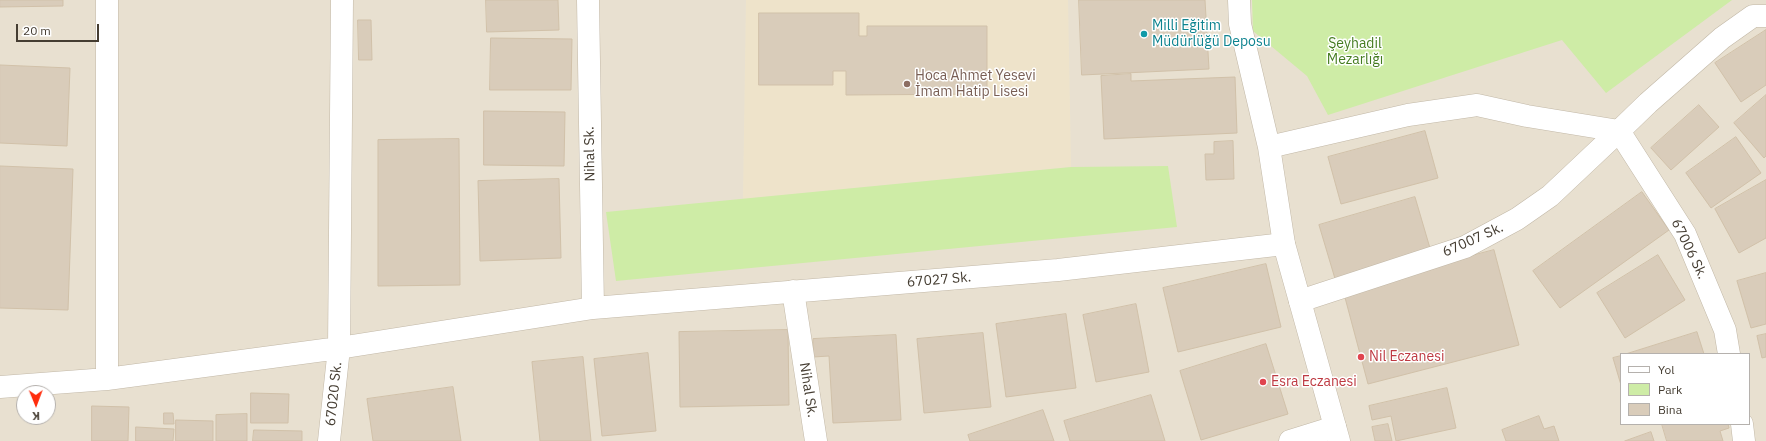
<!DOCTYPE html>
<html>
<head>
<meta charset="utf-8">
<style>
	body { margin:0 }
	#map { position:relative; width:1766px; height:441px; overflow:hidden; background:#f3eee2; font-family:"IBM Plex Sans",sans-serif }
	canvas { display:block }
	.legend { position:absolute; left:1620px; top:353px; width:130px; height:72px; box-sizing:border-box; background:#fff; border:1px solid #b5b1ad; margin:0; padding:5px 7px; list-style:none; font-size:12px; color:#453d32 }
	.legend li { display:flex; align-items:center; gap:8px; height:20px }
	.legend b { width:20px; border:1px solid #b5b1ad }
	.north { position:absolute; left:16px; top:385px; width:40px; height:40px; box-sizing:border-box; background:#fff; border:1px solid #b5b1ad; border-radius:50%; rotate:179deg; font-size:11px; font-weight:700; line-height:16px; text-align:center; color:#453d32 }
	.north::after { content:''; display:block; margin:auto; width:14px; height:18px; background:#ff2d0d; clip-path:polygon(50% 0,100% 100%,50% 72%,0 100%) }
	.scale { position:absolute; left:16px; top:24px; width:83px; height:18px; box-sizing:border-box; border:2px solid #453d32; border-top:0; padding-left:5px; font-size:12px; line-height:14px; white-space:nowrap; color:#453d32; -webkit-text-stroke:3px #fff; paint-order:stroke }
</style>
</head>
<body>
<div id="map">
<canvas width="1766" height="441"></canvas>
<ul class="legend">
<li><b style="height:5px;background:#fff"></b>Yol</li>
<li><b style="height:11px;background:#ceeca6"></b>Park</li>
<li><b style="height:11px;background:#d9ccba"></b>Bina</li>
</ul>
<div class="north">K</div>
<div class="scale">20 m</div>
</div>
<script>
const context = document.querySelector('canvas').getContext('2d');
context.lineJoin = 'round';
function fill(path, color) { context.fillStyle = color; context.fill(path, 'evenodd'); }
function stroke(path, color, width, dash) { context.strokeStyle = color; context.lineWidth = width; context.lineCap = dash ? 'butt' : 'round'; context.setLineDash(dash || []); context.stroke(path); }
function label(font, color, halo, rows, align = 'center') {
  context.font = font + ' "IBM Plex Sans",sans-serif'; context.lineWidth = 3; context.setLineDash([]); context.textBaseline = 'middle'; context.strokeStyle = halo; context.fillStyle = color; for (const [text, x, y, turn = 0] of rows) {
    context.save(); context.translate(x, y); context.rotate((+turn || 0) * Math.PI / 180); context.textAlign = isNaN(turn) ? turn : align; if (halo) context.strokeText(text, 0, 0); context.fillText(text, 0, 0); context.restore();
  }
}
fill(new Path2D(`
	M 0,0 L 1766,0 L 1766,441 L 0,441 ZM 1621,354 L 1749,354 L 1749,424 L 1621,424 ZM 24,393 L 48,393 L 48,417 L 24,417 Z`), '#e8e0d0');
fill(new Path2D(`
	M 746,0 L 1068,0 L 1071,167 L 743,199 Z`), '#eee3ca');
fill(new Path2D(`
	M 1252,0 L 1732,0 L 1606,93 L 1562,40 L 1328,115 L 1307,76 L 1253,31 Z
	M 1168,166 L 1177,227 L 616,281 L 606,212 L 1071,167 Z`), '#ceeca6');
const building = new Path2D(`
	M 0,0 L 63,0 L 63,6 L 0,7 Z
	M 486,0 L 558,0 L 559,30 L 487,32 Z
	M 1079,0 L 1205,0 L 1209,69 L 1082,75 Z
	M 759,13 L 859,13 L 859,36 L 867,36 L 867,26 L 987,26 L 987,94 L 846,95 L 846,71 L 833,71 L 833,85 L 759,85 Z
	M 358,20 L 371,20 L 372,60 L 359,60 Z
	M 1766,30 L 1766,85 L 1741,102 L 1715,63 Z
	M 491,38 L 572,39 L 571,90 L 490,90 Z
	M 0,65 L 70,68 L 67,146 L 0,143 Z
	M 1131,74 L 1131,81 L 1235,77 L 1237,133 L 1104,139 L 1101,76 Z
	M 1766,95 L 1766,156 L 1764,158 L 1734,123 Z
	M 1699,105 L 1719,127 L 1671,170 L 1651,148 Z
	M 484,111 L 565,112 L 564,166 L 484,165 Z
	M 1425,131 L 1438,178 L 1341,204 L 1328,157 Z
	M 1736,137 L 1761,173 L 1711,208 L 1686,173 Z
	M 459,139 L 460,285 L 378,286 L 378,140 Z
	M 1233,141 L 1234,179 L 1206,180 L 1205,154 L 1214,154 L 1214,142 Z
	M 0,166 L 73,169 L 68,310 L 0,308 Z
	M 559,179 L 561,258 L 480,261 L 478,181 Z
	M 1766,180 L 1766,238 L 1739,253 L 1715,209 Z
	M 1642,192 L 1669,230 L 1560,308 L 1533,271 Z
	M 1415,197 L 1432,255 L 1336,282 L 1319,225 Z
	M 1494,250 L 1519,345 L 1368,384 L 1343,290 Z
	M 1658,255 L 1685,300 L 1625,338 L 1597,293 Z
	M 1266,264 L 1281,327 L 1178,352 L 1163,288 Z
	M 1766,273 L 1766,324 L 1751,328 L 1737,281 Z
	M 1136,304 L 1149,372 L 1096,382 L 1083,315 Z
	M 1066,314 L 1076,388 L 1006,397 L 996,324 Z
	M 788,330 L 789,405 L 680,407 L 679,332 Z
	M 1697,332 L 1704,354 L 1626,354 Z
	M 983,333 L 991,407 L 924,413 L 917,339 Z
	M 1766,334 L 1766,357 L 1762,358 L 1757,336 Z
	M 896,335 L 901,420 L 833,423 L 829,356 L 813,357 L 813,339 Z
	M 1266,344 L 1288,414 L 1201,440 L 1180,371 Z
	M 648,353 L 656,431 L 602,436 L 594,359 Z
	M 1621,356 L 1621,385 L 1613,358 Z
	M 583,357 L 591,441 L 540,441 L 532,362 Z
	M 453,387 L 461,441 L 373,441 L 367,399 Z
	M 1447,388 L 1456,428 L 1396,441 L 1391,416 L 1372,420 L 1369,406 Z
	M 251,393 L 289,394 L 288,423 L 251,423 Z
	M 1151,395 L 1165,441 L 1070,441 L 1064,421 Z
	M 92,406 L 129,407 L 128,441 L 92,441 Z
	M 1043,410 L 1054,441 L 970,441 L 968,435 Z
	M 164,413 L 173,413 L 174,424 L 164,424 Z
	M 247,414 L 247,441 L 216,441 L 216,415 Z
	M 1539,416 L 1544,429 L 1554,426 L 1559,441 L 1506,441 L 1502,430 Z
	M 176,420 L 213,421 L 213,441 L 176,441 Z
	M 1388,424 L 1392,441 L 1375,441 L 1372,427 Z
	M 1662,424 L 1728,424 L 1729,428 L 1720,431 L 1723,441 L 1667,441 Z
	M 136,427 L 174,429 L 173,441 L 136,441 Z
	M 254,430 L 302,431 L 302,441 L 253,441 Z
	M 1651,432 L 1654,441 L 1625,441 Z`);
fill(building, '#d9ccba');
stroke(building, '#d1c1a9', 1);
const minor = new Path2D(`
	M 107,0 L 107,379
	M 588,0 L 593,308
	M 793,291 L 816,441
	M 1300,301 L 1465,247 L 1517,219 L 1550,196 L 1619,131 L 1685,234 L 1725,330 L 1729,354
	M 0,387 L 107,379 L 339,348 L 593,308 L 1058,270 L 1284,244
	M 1742,424 L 1744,441
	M 329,441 L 339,348 L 342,0
	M 1290,441 L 1335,427`);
const tertiary = new Path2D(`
	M 1239,0 L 1240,24 L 1269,147 L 1284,244 L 1339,441
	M 1269,147 L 1408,115 L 1477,105 L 1527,116 L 1619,131 L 1648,103 L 1722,38 L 1753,16 L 1766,16`);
stroke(minor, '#c2b8a7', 23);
stroke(tertiary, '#c2b8a7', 23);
stroke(minor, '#fff', 22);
stroke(tertiary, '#fff', 22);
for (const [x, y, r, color] of [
	[1144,34,4,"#0f9aa8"],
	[907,84,4,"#8d6e63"],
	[1361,357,4,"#e0444e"],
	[1263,382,4,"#e0444e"]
]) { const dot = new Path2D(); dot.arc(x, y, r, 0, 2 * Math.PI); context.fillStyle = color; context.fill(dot); stroke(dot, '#fff', 1.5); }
label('14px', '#0d838f', '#fff', [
	["Milli Eğitim",1152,26],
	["Müdürlüğü Deposu",1152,42]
], 'left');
label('14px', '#457c20', '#fff', [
	["Şeyhadil",1355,44],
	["Mezarlığı",1355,60]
]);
label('14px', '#785e54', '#fff', [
	["Hoca Ahmet Yesevi",915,76],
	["İmam Hatip Lisesi",915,92]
], 'left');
label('14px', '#453d32', '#fff', [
	["Nihal Sk.",590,154,-91],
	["67007 Sk.",1473,240,-24],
	["67006 Sk.",1689,249,64],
	["67027 Sk.",939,280,-5],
	["Nihal Sk.",808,390,81],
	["67020 Sk.",334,394,-84]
]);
label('14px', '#be3a42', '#fff', [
	["Nil Eczanesi",1369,357],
	["Esra Eczanesi",1271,382]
], 'left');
</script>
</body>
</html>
